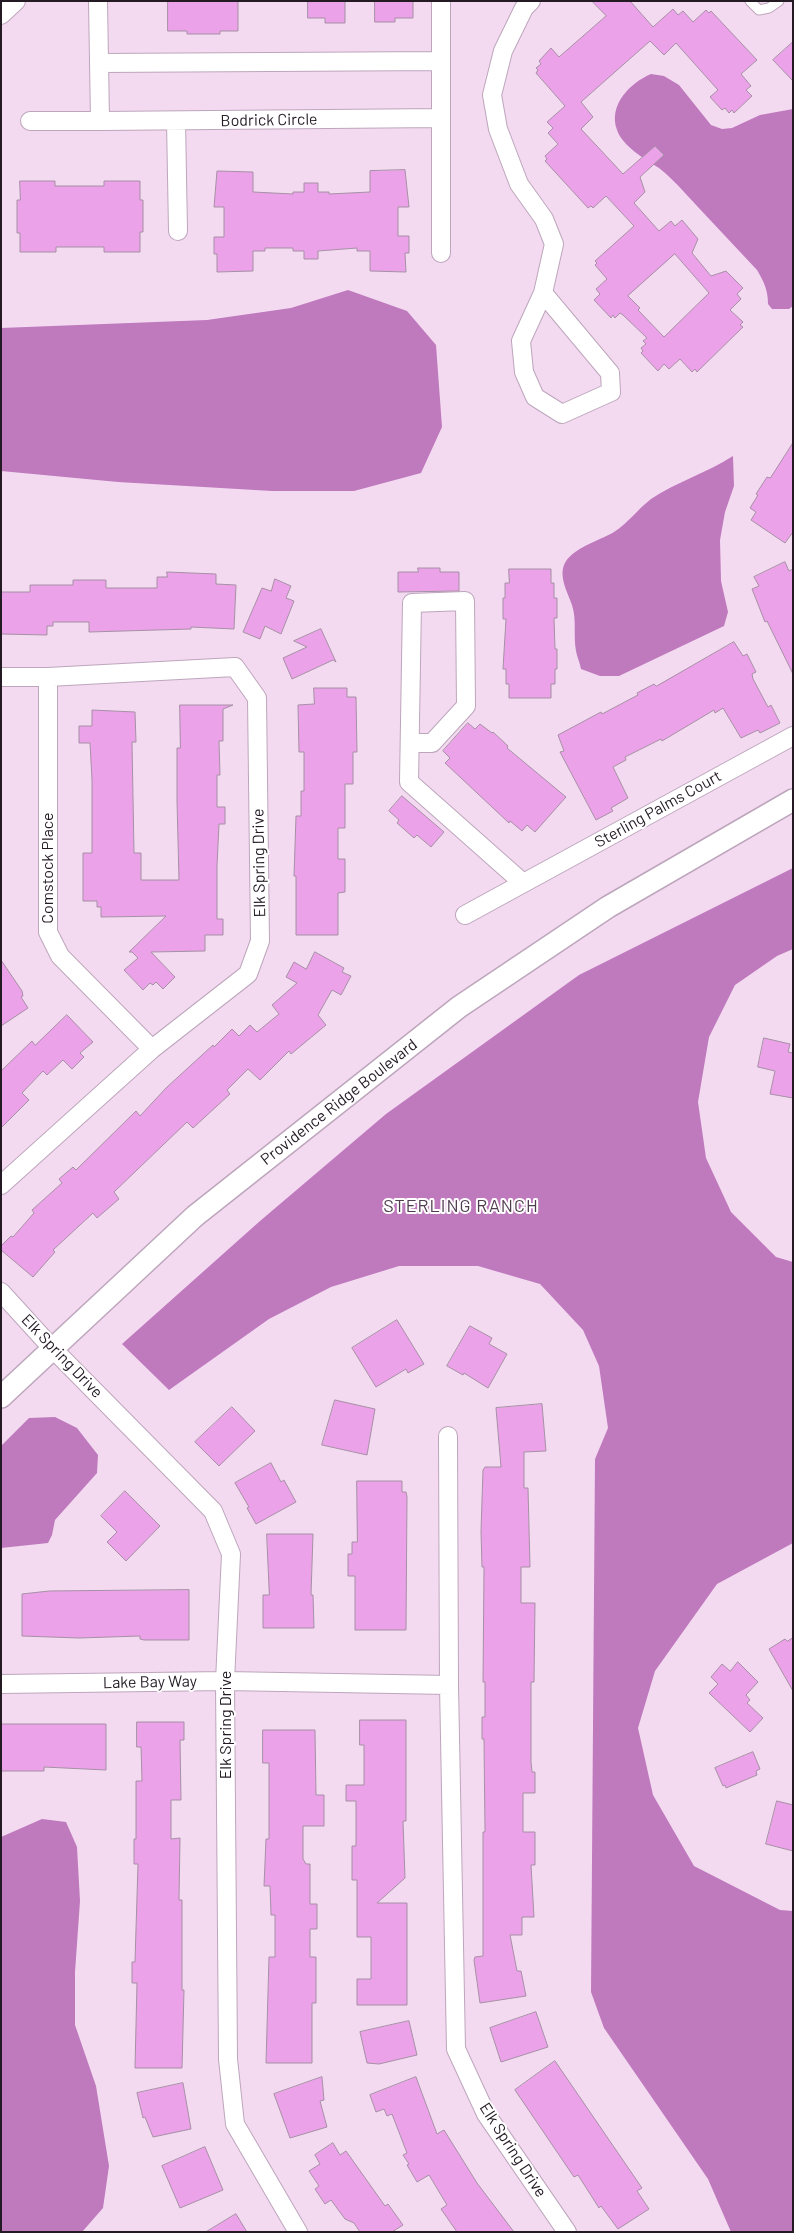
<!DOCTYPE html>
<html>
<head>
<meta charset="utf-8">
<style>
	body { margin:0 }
	#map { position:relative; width:794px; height:2233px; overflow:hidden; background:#f3daf1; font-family:Barlow,sans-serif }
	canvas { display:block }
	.frame { position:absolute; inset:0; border:2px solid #231a23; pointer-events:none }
</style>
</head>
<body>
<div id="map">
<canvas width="794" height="2233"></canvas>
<div class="frame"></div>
</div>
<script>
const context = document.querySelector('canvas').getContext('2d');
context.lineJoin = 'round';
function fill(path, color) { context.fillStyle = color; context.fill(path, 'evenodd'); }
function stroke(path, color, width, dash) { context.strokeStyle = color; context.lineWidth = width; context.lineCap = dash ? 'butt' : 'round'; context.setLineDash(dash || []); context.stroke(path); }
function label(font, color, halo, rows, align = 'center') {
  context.font = font + ' Barlow,sans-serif'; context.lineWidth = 4; context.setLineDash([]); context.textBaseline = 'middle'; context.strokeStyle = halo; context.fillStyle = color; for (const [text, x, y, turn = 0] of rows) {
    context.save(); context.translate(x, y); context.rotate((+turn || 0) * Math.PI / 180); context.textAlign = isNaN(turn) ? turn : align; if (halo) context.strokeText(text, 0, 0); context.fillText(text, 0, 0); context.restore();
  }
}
fill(new Path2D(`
	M 651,74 L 664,76 L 679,85 L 711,125 L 722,129 L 732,128 L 760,115 L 793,109 L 793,306 L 789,309 L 772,309 L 768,304 C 768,290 764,282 757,270 C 737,249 717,227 697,206 C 685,193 673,179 659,168 C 645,159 623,147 617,130 C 608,105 630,83 651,74 Z
	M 348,290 L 407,311 L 436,345 L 442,427 L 421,473 L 354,491 L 272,491 L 118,482 L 1,471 L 1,328 L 207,320 L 291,308 Z
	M 733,456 L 734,486 L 725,512 L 720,540 L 721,581 L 728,612 L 724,626 L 619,676 L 600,676 L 581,669 C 580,663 577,657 576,651 C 573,635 577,620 572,605 C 568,593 559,578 564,565 C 571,548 599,541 614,532 C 628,523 638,509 651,499 C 676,482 707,473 733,456 Z
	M 793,868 L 793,949 L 777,956 L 735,985 L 709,1037 L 698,1102 L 706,1158 L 731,1212 L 776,1257 L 793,1262 L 793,1543 L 717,1584 L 655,1671 L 638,1728 L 653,1795 L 694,1866 L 780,1910 L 793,1911 L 793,2232 L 731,2232 L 708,2179 L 604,2028 L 591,1992 L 595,1459 L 608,1428 L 599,1366 L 583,1330 L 540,1284 L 478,1266 L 399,1266 L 331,1287 L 269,1319 L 169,1390 L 122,1344 L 260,1221 L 386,1114 L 579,975 Z
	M 55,1417 L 77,1428 L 98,1455 L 97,1473 L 55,1520 L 52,1535 L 48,1543 L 1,1548 L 1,1446 L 29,1418 Z
	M 42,1819 L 66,1822 L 77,1847 L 80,1901 L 75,1972 L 75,2025 L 96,2086 L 109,2166 L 103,2208 L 82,2232 L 1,2232 L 1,1837 Z`), '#bf79bd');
const building = new Path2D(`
	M 168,1 L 238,1 L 238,31 L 220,31 L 220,34 L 187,34 L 187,31 L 168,31 Z
	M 308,1 L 345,1 L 345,23 L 325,23 L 325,18 L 308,18 Z
	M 375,1 L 413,1 L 413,18 L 395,18 L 395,22 L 375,22 Z
	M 592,1 L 630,1 L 653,27 L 673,9 L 678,15 L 683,11 L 693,22 L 706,10 L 709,13 L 711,11 L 757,60 L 741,74 L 751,86 L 746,90 L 752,96 L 734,113 L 732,110 L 729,113 L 725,108 L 722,110 L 710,97 L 718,90 L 676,43 L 664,55 L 650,41 L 581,102 L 593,117 L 581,129 L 623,174 L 655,146 L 664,155 L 640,177 L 645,192 L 634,203 L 659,231 L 671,221 L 675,226 L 682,220 L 698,239 L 692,253 L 711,276 L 726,271 L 743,288 L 737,294 L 741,299 L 730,310 L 743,322 L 740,325 L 743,327 L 697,372 L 695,369 L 692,372 L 680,359 L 669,369 L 664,364 L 658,371 L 641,353 L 643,351 L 641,348 L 646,344 L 643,341 L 647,338 L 623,315 L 620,313 L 615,318 L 613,315 L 611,318 L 594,300 L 600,294 L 596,289 L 607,279 L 595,265 L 597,263 L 595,261 L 634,226 L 606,196 L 593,208 L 591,206 L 588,208 L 545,161 L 547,159 L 545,156 L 558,144 L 548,133 L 553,128 L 547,122 L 565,106 L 536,73 L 538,70 L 536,68 L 541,64 L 539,61 L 551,48 L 559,57 L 606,16 ZM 675,254 L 709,293 L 664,337 L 638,310 L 640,308 L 628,296 Z
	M 793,42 L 793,81 L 773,60 Z
	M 405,170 L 409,207 L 398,207 L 398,236 L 409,236 L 409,253 L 405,253 L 406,272 L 370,271 L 370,251 L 357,251 L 357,248 L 318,251 L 318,259 L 304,259 L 304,251 L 293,251 L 293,248 L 265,248 L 265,251 L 253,251 L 253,271 L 217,272 L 217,254 L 214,254 L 214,237 L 224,237 L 224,207 L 214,207 L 217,171 L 253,172 L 253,192 L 293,194 L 293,192 L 304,192 L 304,183 L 318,183 L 318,192 L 329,192 L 329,194 L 370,192 L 370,171 Z
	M 20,181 L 55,181 L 55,186 L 104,186 L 104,181 L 140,181 L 140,200 L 143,200 L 143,232 L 140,232 L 140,252 L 104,252 L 104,247 L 56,247 L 56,252 L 20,252 L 20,233 L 17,233 L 17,200 L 20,200 Z
	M 793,443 L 793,532 L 785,543 L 751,520 L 756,512 L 750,508 L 758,495 L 756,494 L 767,477 L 770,478 Z
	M 785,562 L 789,571 L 793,569 L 793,674 L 767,621 L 765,622 L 752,589 L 759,586 L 754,577 Z
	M 418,568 L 440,568 L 440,572 L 459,572 L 459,591 L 398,592 L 398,572 L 418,572 Z
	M 509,569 L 551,569 L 551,583 L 554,583 L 554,598 L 557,598 L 557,618 L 554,618 L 555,649 L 557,649 L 557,669 L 555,669 L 555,684 L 551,684 L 551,698 L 509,698 L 509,684 L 506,684 L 506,669 L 503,669 L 506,619 L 503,619 L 503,598 L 505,598 L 505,583 L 509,583 Z
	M 167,572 L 216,574 L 216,584 L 236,585 L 234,629 L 191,627 L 191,629 L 89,632 L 89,622 L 53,622 L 53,626 L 47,626 L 47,635 L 1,634 L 1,592 L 30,592 L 30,585 L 73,585 L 73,580 L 106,580 L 106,588 L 157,588 L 157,577 L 167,577 Z
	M 275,579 L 291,586 L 286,598 L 294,601 L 281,634 L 265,626 L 260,639 L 243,632 L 262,588 L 271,591 Z
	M 321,629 L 336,662 L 333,660 L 292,679 L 283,658 L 307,647 L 294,641 Z
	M 734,642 L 743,656 L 747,654 L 756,672 L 752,674 L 753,679 L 768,707 L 771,705 L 780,723 L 760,733 L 758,730 L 741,738 L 723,708 L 715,713 L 714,710 L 662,741 L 661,739 L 625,757 L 626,760 L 613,767 L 628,798 L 611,808 L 613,811 L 596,820 L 560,752 L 564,751 L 558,735 L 601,712 L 602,714 L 638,695 L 637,693 L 654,684 L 656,686 Z
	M 314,688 L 347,688 L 347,697 L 356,697 L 357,752 L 353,752 L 353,784 L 345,784 L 345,828 L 338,828 L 338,859 L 345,859 L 345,892 L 338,893 L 338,935 L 296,935 L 296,876 L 294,876 L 296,816 L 301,816 L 301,791 L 304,791 L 304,752 L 299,752 L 298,705 L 314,704 Z
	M 180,705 L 233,705 L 223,709 L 223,741 L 219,741 L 220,775 L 217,775 L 217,807 L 225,807 L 225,824 L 219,824 L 217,866 L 217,919 L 223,919 L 223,935 L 205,935 L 205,951 L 151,952 L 175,977 L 163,989 L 156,982 L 153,985 L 150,983 L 143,990 L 124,970 L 138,958 L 132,952 L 129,952 L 166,916 L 101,917 L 101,907 L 97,907 L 97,901 L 83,901 L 83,853 L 92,853 L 92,780 L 90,743 L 79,743 L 79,726 L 92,726 L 92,710 L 135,712 L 136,742 L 132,742 L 134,853 L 141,853 L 141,880 L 179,880 L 177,801 L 177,748 L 180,748 Z
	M 468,723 L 475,729 L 480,724 L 492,733 L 493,732 L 508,746 L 507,748 L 566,797 L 535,832 L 527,825 L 522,831 L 510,821 L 509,823 L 445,763 L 450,758 L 443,751 Z
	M 402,796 L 444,832 L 431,847 L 417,835 L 414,838 L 397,823 L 399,820 L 389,811 Z
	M 315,952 L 344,968 L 342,972 L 351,976 L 341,995 L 332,990 L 318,1015 L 326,1025 L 291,1054 L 289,1051 L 260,1080 L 248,1069 L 227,1090 L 230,1094 L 193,1128 L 187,1122 L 114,1192 L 119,1199 L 97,1218 L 93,1213 L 53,1250 L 55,1252 L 33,1277 L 1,1250 L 1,1246 L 11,1236 L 13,1237 L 34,1213 L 32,1210 L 62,1183 L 59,1179 L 73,1167 L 76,1170 L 136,1111 L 140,1116 L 166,1088 L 213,1045 L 214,1047 L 232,1029 L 239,1036 L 250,1025 L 257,1032 L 279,1014 L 272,1005 L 297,983 L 286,977 L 294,962 L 306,969 Z
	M 1,960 L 22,991 L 23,996 L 21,997 L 28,1008 L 1,1026 Z
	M 67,1015 L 93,1042 L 80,1053 L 84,1057 L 72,1069 L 63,1060 L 47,1075 L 43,1071 L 22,1093 L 29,1100 L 1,1128 L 1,1071 L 32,1041 L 35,1045 Z
	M 764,1038 L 790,1044 L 788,1052 L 793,1053 L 793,1098 L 770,1094 L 775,1071 L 758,1067 Z
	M 397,1320 L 424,1364 L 408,1373 L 406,1369 L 376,1387 L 352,1348 Z
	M 470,1326 L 492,1338 L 489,1344 L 507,1354 L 488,1388 L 464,1373 L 463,1375 L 447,1366 Z
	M 335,1400 L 375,1409 L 367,1455 L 322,1445 Z
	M 542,1404 L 546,1451 L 524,1452 L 524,1488 L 528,1488 L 530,1567 L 521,1567 L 521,1603 L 535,1603 L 534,1682 L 531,1682 L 531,1762 L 532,1772 L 535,1772 L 535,1793 L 523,1793 L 523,1832 L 535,1832 L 535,1865 L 531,1865 L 534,1917 L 522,1917 L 522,1935 L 510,1935 L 517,1971 L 521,1971 L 526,1996 L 480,2003 L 474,1960 L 475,1957 L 483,1956 L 483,1832 L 485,1832 L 484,1739 L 482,1739 L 482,1717 L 485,1717 L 485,1682 L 483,1682 L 484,1567 L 482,1567 L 481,1531 L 483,1470 L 485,1467 L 501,1467 L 496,1408 Z
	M 232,1407 L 255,1431 L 219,1466 L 195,1442 Z
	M 271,1463 L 281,1482 L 284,1480 L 296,1502 L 256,1524 L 247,1508 L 249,1507 L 235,1483 Z
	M 357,1481 L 402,1481 L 402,1492 L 406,1492 L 407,1497 L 406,1630 L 355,1630 L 355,1576 L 348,1576 L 348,1554 L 352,1554 L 352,1542 L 357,1542 Z
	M 125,1491 L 160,1526 L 126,1561 L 107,1542 L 117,1532 L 101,1516 Z
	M 267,1534 L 313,1534 L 311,1595 L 313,1595 L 314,1628 L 263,1628 L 263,1595 L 269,1595 Z
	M 189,1590 L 189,1640 L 144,1640 L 140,1639 L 140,1636 L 79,1638 L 22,1636 L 22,1594 L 49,1591 Z
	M 793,1638 L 793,1691 L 769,1649 L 785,1639 L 787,1641 Z
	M 738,1662 L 758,1682 L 746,1695 L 750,1700 L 747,1703 L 763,1718 L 750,1732 L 709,1693 L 718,1684 L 711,1677 L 722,1664 L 730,1671 Z
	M 360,1720 L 406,1720 L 406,1821 L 403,1821 L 405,1878 L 377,1903 L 407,1903 L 407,2005 L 357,2005 L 357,1979 L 371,1979 L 371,1937 L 357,1937 L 357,1880 L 352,1880 L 352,1846 L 356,1846 L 356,1801 L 346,1801 L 346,1785 L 364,1785 L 364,1745 L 360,1745 Z
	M 137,1722 L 184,1722 L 184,1740 L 180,1740 L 181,1800 L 171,1800 L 171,1839 L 180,1838 L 179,1900 L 182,1900 L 182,1990 L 184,1990 L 182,2068 L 135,2068 L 137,1983 L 132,1983 L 132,1962 L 135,1962 L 138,1864 L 134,1864 L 134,1839 L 136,1839 L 136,1781 L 142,1781 L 141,1747 L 137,1747 Z
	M 1,1724 L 106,1724 L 106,1770 L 44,1767 L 44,1771 L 1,1771 Z
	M 263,1730 L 315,1730 L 316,1795 L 324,1795 L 324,1826 L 303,1826 L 303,1859 L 306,1864 L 310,1864 L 310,1904 L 317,1904 L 317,1929 L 310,1929 L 310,1957 L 316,1957 L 316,2003 L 312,2003 L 312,2063 L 266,2063 L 269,1957 L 275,1957 L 275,1915 L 271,1915 L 270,1886 L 264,1886 L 266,1839 L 269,1839 L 269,1763 L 263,1763 Z
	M 753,1752 L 760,1769 L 756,1771 L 757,1775 L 726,1788 L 725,1785 L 723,1786 L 715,1768 Z
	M 777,1801 L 793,1805 L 793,1851 L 766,1844 Z
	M 536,2012 L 548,2047 L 501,2062 L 490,2028 Z
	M 409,2021 L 417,2055 L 379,2064 L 367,2063 L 360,2032 Z
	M 555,2061 L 642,2188 L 637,2191 L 649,2209 L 618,2229 L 601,2206 L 599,2208 L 578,2175 L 574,2177 L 515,2090 Z
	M 322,2077 L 324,2100 L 320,2101 L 327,2127 L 290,2138 L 274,2094 Z
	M 416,2077 L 437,2134 L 444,2130 L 477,2183 L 514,2232 L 457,2232 L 441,2209 L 447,2205 L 429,2175 L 417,2182 L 407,2165 L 409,2164 L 403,2155 L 407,2153 L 392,2114 L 387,2116 L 384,2109 L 376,2112 L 370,2095 Z
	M 183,2083 L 191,2129 L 153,2137 L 145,2117 L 143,2118 L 137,2093 Z
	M 333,2143 L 340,2155 L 346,2151 L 385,2206 L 388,2204 L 403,2225 L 392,2232 L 360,2232 L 354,2223 L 345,2219 L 331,2200 L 325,2204 L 315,2189 L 319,2186 L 309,2171 L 320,2164 L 315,2155 Z
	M 205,2147 L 223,2190 L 180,2208 L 162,2166 Z
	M 236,2214 L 247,2232 L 206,2232 Z`);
fill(building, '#eba2e8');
stroke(building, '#a690a5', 1);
const service = new Path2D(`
	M 750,1 L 759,10 L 769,8 L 779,1`);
const minor = new Path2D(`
	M 98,1 L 100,121 L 441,118 L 441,1
	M 531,1 L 524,8 L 503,51 L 492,95 L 498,129 L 519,184 L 544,219 L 554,244 L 543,293 L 521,341 L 524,372 L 535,397 L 562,414 L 611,392 L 610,373 L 543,293
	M 1,15 L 16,1
	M 99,63 L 441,61
	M 30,121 L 100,121
	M 176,121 L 178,231
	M 441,253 L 441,118
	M 1,677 L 48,677 L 235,667 L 257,698 L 260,941 L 248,974 L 152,1049 L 1,1185
	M 48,677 L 48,932 L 60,956 L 152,1049
	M 410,743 L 432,743 L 466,706 L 465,601 L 412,603 L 409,782 L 523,883
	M 465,915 L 793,736
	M 1,1292 L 52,1348 L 213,1511 L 231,1554 L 225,1681 L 228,2059 L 235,2124 L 298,2232
	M 448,1436 L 449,1685 L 456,2049 L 486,2114 L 567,2232
	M 1,1684 L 225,1681 L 449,1685`);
const tertiary = new Path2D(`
	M 1,1397 L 195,1216 L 459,1007 L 608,907 L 793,800`);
stroke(service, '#bda6bc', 11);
stroke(minor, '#bda6bc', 20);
stroke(tertiary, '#bda6bc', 24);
stroke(service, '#fff', 9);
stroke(minor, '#fff', 18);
stroke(tertiary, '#fff', 21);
label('16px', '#231a23', '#fff', [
	["Bodrick Circle",269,120,-1],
	["Sterling Palms Court",658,809,-29],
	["Elk Spring Drive",259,863,-91],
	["Comstock Place",48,868,-90],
	["Providence Ridge Boulevard",339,1102,-38],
	["Elk Spring Drive",62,1356,46],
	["Lake Bay Way",150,1682,-1],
	["Elk Spring Drive",226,1725,-90],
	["Elk Spring Drive",513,2150,57]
]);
context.letterSpacing = '1px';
label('18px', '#4f3c4e', '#fff', [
	["STERLING RANCH",461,1206]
]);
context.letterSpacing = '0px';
</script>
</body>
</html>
